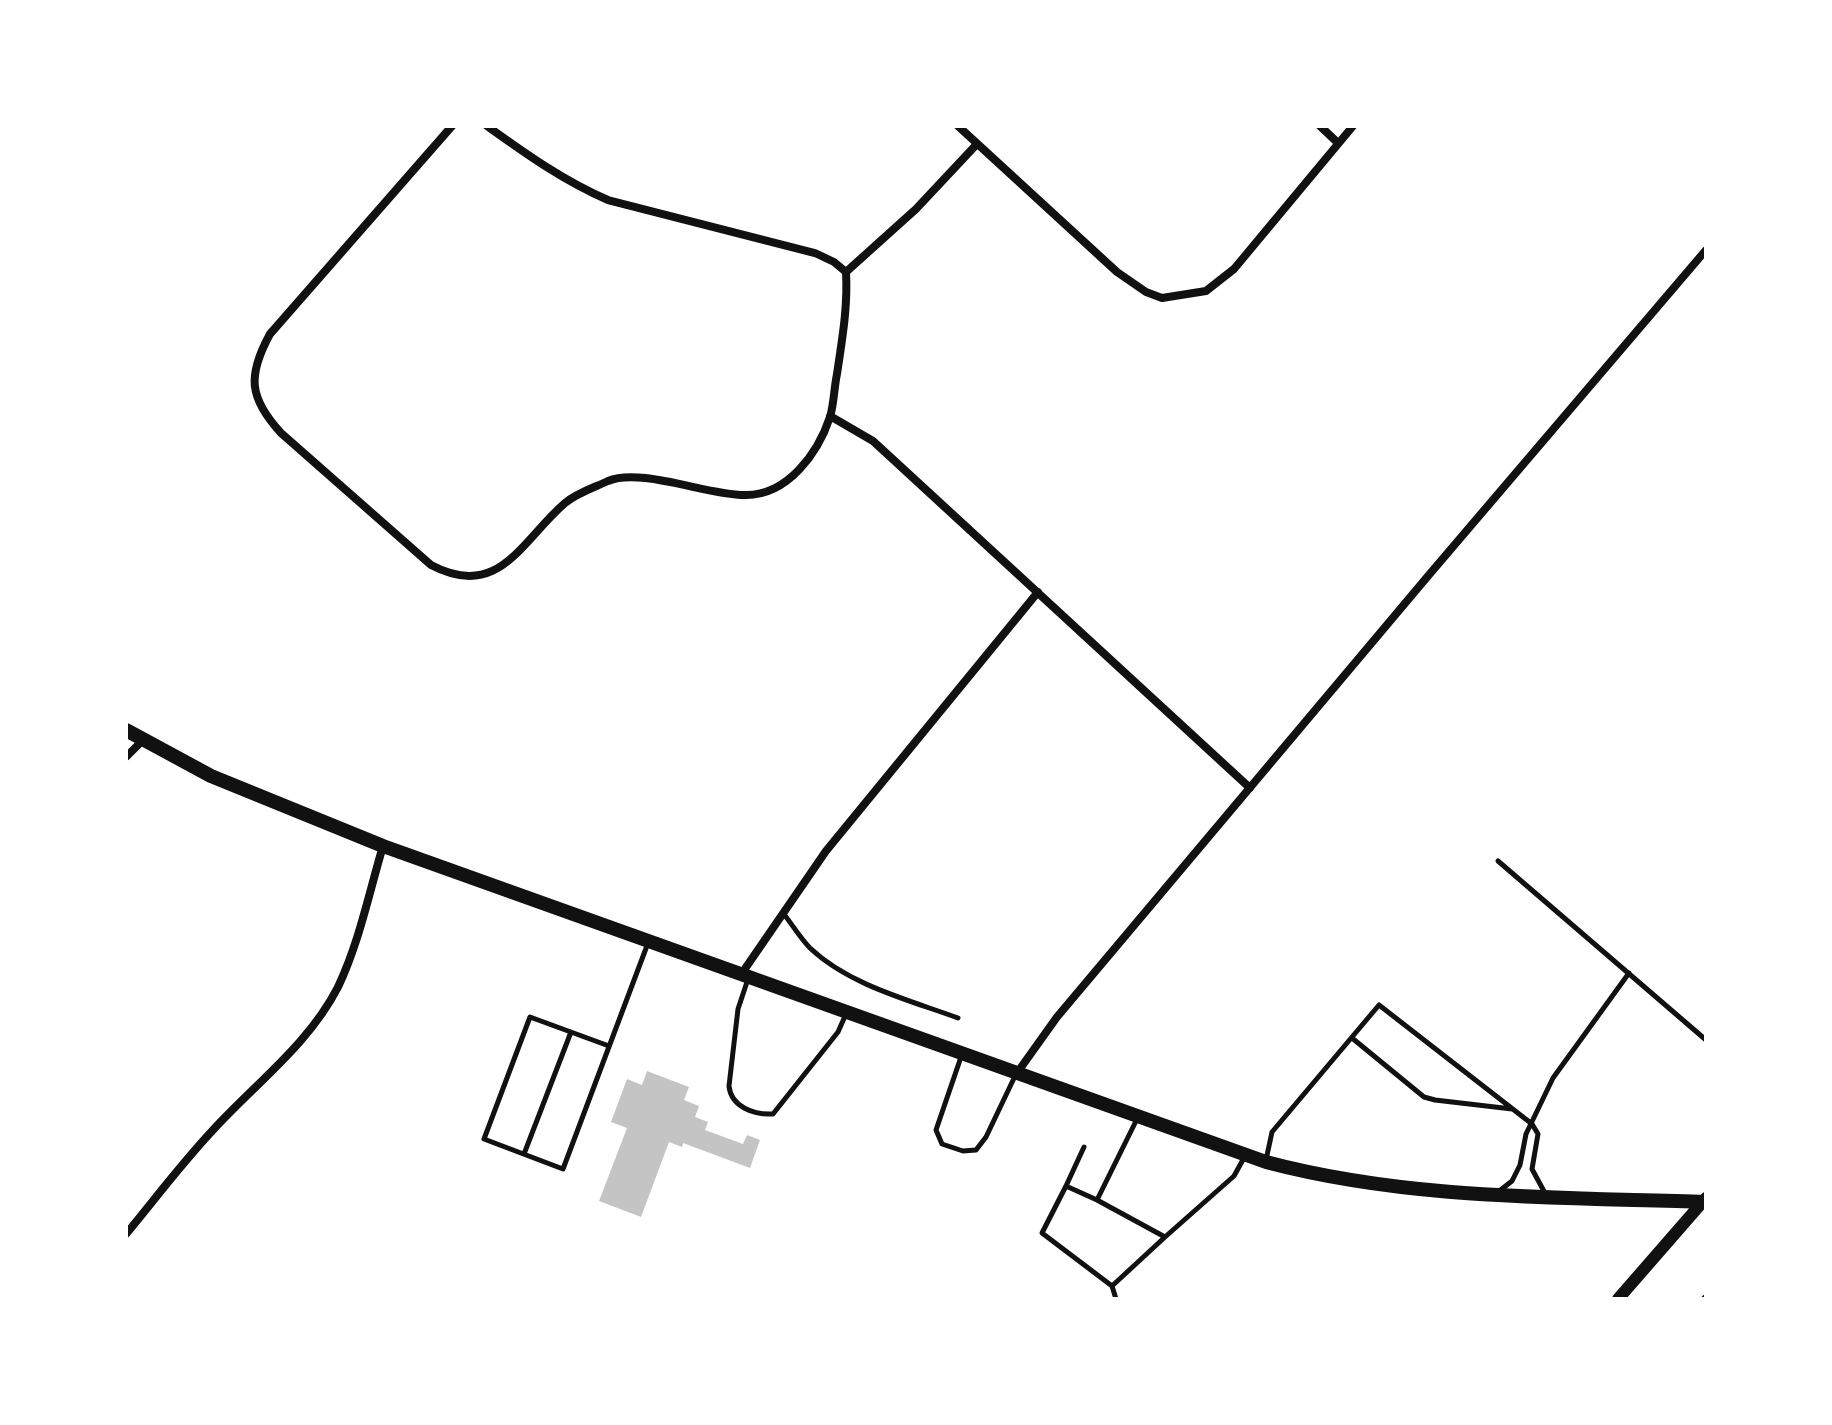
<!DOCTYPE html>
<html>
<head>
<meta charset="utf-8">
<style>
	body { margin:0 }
	#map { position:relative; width:1832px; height:1425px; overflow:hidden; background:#fff; font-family:"Varela Round",sans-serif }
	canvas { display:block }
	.frame { position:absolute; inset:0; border:128px solid #fff; pointer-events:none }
</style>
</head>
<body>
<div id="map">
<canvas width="1832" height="1425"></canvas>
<div class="frame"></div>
</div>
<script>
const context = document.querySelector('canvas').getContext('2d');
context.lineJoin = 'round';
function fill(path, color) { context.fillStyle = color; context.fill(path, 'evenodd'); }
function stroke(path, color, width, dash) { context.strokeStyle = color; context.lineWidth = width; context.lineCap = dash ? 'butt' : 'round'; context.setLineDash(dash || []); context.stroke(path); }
fill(new Path2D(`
	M 647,1071 L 689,1087 L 684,1100 L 699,1106 L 695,1117 L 708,1122 L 705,1130 L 743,1144 L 747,1135 L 760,1140 L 750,1168 L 683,1143 L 682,1147 L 669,1142 L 641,1217 L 599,1201 L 627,1128 L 611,1122 L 627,1079 L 642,1085 Z`), '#c4c4c4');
stroke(new Path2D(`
	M 1498,861 L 1706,1040
	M 783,913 C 792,924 800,938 810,948 C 849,985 909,1000 958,1018
	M 748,979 L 738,1009 L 729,1086 C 731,1107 754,1115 773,1114 L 838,1032 L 846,1014
	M 1352,1038 L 1424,1097 L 1435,1100 L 1512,1109
	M 609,1046 L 530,1017 L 484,1139 L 563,1169 L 648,943
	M 961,1057 L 936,1130 L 942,1144 L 963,1151 L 976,1150 L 986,1137 L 1016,1074
	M 1137,1119 L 1097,1200 L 1165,1237 L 1234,1176 L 1245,1156
	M 524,1154 L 571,1032
	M 1266,1160 L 1272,1132 L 1379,1005 L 1532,1124 L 1538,1134 L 1532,1169 L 1546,1195
	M 1066,1186 L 1084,1147
	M 1498,1192 L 1512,1181 L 1520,1165 L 1526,1134 L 1553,1078 L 1629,973
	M 1097,1200 L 1066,1186 L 1042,1233 L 1112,1286 L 1165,1237
	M 1112,1286 L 1116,1299
	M 1703,1299 L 1706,1296`), '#111', 5);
stroke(new Path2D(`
	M 452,126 L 270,334 C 247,376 249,398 281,433 L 431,565 C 499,601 521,541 565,503 C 577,493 593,488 608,481 C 641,467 709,496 746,495 C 788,495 818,453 830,417 C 834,404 834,388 837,374 C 842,340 848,307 846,272 L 916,209 L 976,145
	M 487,126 C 526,154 564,181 608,200 L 815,253 L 834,262 L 846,272
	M 958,126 L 1117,272 L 1146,292 L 1162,298 L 1206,291 L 1234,269 L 1353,126
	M 1320,126 L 1338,143
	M 830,416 L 873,441 L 1250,788
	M 126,757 L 142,741
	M 740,976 L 826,851 L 1038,592
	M 1017,1073 L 1057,1017 L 1428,576 L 1706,250
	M 126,1234 C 155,1199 182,1163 213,1130 C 255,1084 309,1044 338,987 C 359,943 369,893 383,846`), '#111', 8);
stroke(new Path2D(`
	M 1618,1299 L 1706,1198`), '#111', 12);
stroke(new Path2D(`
	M 126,730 L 211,776 L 383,846 L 1266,1162 C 1409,1200 1559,1197 1706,1202`), '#111', 14);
</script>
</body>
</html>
